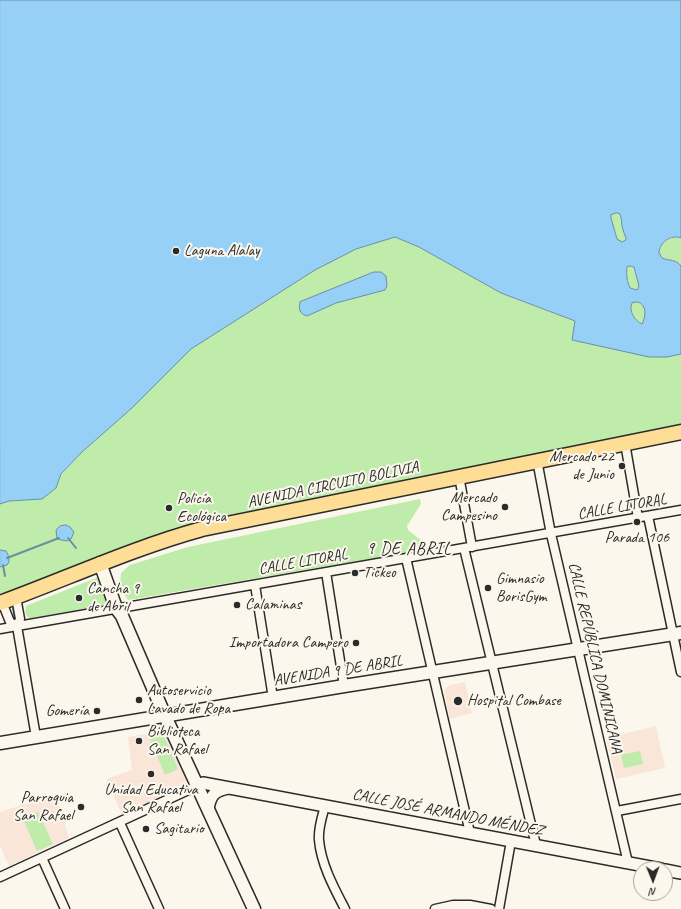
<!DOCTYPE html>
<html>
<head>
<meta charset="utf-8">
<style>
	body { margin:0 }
	#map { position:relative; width:681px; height:909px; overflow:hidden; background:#fbf7ec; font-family:Caveat,sans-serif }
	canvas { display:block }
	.north { position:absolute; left:633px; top:861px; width:40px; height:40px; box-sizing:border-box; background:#fbf7ec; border:1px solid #a8a59f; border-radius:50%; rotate:179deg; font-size:11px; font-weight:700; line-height:16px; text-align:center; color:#2b2b2b }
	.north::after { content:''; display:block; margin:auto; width:14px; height:18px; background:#2b2b2b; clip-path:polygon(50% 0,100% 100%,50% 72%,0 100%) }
</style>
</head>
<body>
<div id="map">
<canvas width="681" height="909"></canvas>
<div class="north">N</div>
</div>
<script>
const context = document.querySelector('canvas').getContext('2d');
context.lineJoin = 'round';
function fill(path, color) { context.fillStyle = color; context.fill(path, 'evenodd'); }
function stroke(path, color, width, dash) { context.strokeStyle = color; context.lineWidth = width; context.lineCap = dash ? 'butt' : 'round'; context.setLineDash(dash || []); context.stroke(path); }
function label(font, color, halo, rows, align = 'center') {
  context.font = font + ' Caveat,sans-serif'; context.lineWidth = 4; context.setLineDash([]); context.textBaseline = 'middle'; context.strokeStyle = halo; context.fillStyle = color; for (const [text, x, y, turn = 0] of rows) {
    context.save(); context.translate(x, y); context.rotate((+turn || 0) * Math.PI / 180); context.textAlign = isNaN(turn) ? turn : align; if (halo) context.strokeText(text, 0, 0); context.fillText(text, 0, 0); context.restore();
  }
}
fill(new Path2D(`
	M 465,682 L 472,713 L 450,719 L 444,690 L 450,685 Z
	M 656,726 L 665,768 L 616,779 L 606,738 Z
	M 158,732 L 166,737 L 186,780 L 185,784 L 183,787 L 122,815 L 106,779 L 132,770 L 128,737 Z
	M 56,794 L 69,838 L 9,866 L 0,846 L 0,812 Z`), '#fae6d9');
fill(new Path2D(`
	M 617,213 L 620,214 L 621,224 L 626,237 L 626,240 L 622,242 L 617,239 L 611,218 L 611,215 Z
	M 395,237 L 419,247 L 501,293 L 576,322 L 573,340 L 667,357 L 681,354 L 681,427 L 324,500 L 0,597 L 0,504 L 9,501 L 42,499 L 56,488 L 61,475 L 82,452 L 132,408 L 191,349 L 315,270 L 356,249 Z
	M 676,237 L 681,238 L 681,266 C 676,259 669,260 662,258 L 659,253 C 659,242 667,240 676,237 Z
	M 630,266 L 634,267 L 640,286 L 637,290 L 630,288 C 627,281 626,275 627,267 Z
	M 638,302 C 648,305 646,316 642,324 C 635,321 628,311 632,303 Z
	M 420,499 L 421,504 L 407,526 L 408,530 L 428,546 L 428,549 L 128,600 L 120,587 L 121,573 L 130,565 L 188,547 Z
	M 101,576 L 109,603 L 107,605 L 32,618 L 29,618 C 25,615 25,611 26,606 Z
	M 159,735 L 165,738 L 178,769 L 165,775 L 150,739 Z
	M 640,751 L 643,764 L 624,768 L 621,755 Z
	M 38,812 L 53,844 L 37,851 L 23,819 Z`), '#bfecaa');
const water = new Path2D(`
	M 0,0 L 681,0 L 681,238 C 671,234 659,243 659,253 L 662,258 C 669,261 676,259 681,266 L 681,354 L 667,357 L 649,357 L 572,340 L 575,321 L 501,293 L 419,247 L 395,237 L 356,249 L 315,270 L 191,349 L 132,408 L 82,452 L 61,474 L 56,488 L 42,499 L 9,501 L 0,504 ZM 617,213 L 620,214 C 622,219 621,225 623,230 C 624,234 626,236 626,240 L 622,242 L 617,239 L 611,218 L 611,215 ZM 630,266 L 634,267 L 639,286 L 637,290 L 630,288 C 627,281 626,275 627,267 ZM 638,302 C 647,305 646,316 642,324 C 635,321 628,311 632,303 Z
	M 374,272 L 381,272 L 386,276 L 387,286 L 385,290 L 336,303 L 307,316 C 300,314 298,309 300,302 Z
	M 66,525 L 70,527 L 74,532 L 71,539 L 67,541 L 57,539 L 56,530 L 60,526 Z
	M 0,550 L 6,551 L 9,557 L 9,562 L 7,565 L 0,567 Z`);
fill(water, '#96d0f6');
stroke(water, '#6b8ea5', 1);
stroke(new Path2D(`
	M 68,538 L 76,548
	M 7,558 L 59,538
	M 3,565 L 5,576
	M 13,608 L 15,619`), '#6b8ea5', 2);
const minor = new Path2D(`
	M 625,443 L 638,518
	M 537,460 L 551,534 L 628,863
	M 459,476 L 472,547
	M 648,516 L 681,672
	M 464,548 L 536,845
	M 406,558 L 470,833
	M 326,572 L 344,686
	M 255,585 L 273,698
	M 16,597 L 20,619 L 17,626 L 36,737
	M 2,602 L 10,622 L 17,626
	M 0,629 L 681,510
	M 325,806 C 322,817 318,828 319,840 C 321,864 334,888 345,909
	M 617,811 L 681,799
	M 120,823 L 159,909
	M 42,858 L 65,909
	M 0,877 L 197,786
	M 435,909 L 453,905 L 470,905 L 491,909
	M 499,909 L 511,841`);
const tertiary = new Path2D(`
	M 197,786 L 203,783 L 661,869
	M 208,808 C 211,795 214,791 228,788
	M 665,870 L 681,873`);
const secondary = new Path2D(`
	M 100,563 L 116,608 L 122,616 L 165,716 L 254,909
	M 0,743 L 344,686 L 681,633`);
const trunk = new Path2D(`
	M 0,603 C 68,578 133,548 202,529 L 681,432`);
stroke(minor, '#2b2b2b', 11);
stroke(tertiary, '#2b2b2b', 14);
stroke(secondary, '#2b2b2b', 15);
stroke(trunk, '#2b2b2b', 17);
stroke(minor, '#fbf7ec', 8);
stroke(tertiary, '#fbf7ec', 11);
stroke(secondary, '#fbf7ec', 12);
stroke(trunk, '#fedd96', 14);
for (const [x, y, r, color] of [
	[176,251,4,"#2b2b2b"],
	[622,466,4,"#2b2b2b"],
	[505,507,4,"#2b2b2b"],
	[169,508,4,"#2b2b2b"],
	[637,522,4,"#2b2b2b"],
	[355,573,4,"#2b2b2b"],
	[488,588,4,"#2b2b2b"],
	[79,598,4,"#2b2b2b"],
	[237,605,4,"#2b2b2b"],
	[356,643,4,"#2b2b2b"],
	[139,700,4,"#2b2b2b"],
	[458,701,5,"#2b2b2b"],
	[97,711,4,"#2b2b2b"],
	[139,741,4,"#2b2b2b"],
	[151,774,4,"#2b2b2b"],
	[81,807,4,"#2b2b2b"],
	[146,829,4,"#2b2b2b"]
]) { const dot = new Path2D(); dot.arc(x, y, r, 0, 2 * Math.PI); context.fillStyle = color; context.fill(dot); stroke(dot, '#fbf7ec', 1.5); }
label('16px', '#2b2b2b', '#fbf7ec', [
	["Laguna Alalay",184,251],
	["Mercado 22",614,457,"right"],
	["de Junio",614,475,"right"],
	["Mercado",497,498,"right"],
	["Campesino",497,516,"right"],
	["Policía",177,499],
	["Ecológica",177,517],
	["Parada 106",637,538,"center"],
	["Tickeo",363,573],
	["Gimnasio",496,579],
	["BorisGym",496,597],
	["Cancha 9",87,589],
	["de Abril",87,607],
	["Calaminas",245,605],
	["Importadora Campero",348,643,"right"],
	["Autoservicio",147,691],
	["Lavado de Ropa",147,709],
	["Hospital Combase",467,701],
	["Gomería",89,711,"right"],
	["Biblioteca",147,732],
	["San Rafael",147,750],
	["Unidad Educativa",151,790,"center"],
	["San Rafael",151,808,"center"],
	["Parroquia",73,798,"right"],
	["San Rafael",73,816,"right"],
	["Sagitario",154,829]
], 'left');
label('16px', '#2b2b2b', '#fbf7ec', [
	["AVENIDA CIRCUITO BOLIVIA",333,485,-12],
	["CALLE LITORAL",622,507,-10],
	["CALLE LITORAL",303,562,-10],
	["CALLE REPÚBLICA DOMINICANA",595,658,77],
	["AVENIDA 9 DE ABRIL",338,671,-9],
	["CALLE JOSÉ ARMANDO MÉNDEZ",448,813,11]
]);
context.letterSpacing = '1px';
label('17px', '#2b2b2b', '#fbf7ec', [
	["9 DE ABRIL",409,550]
]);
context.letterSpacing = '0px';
</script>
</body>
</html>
